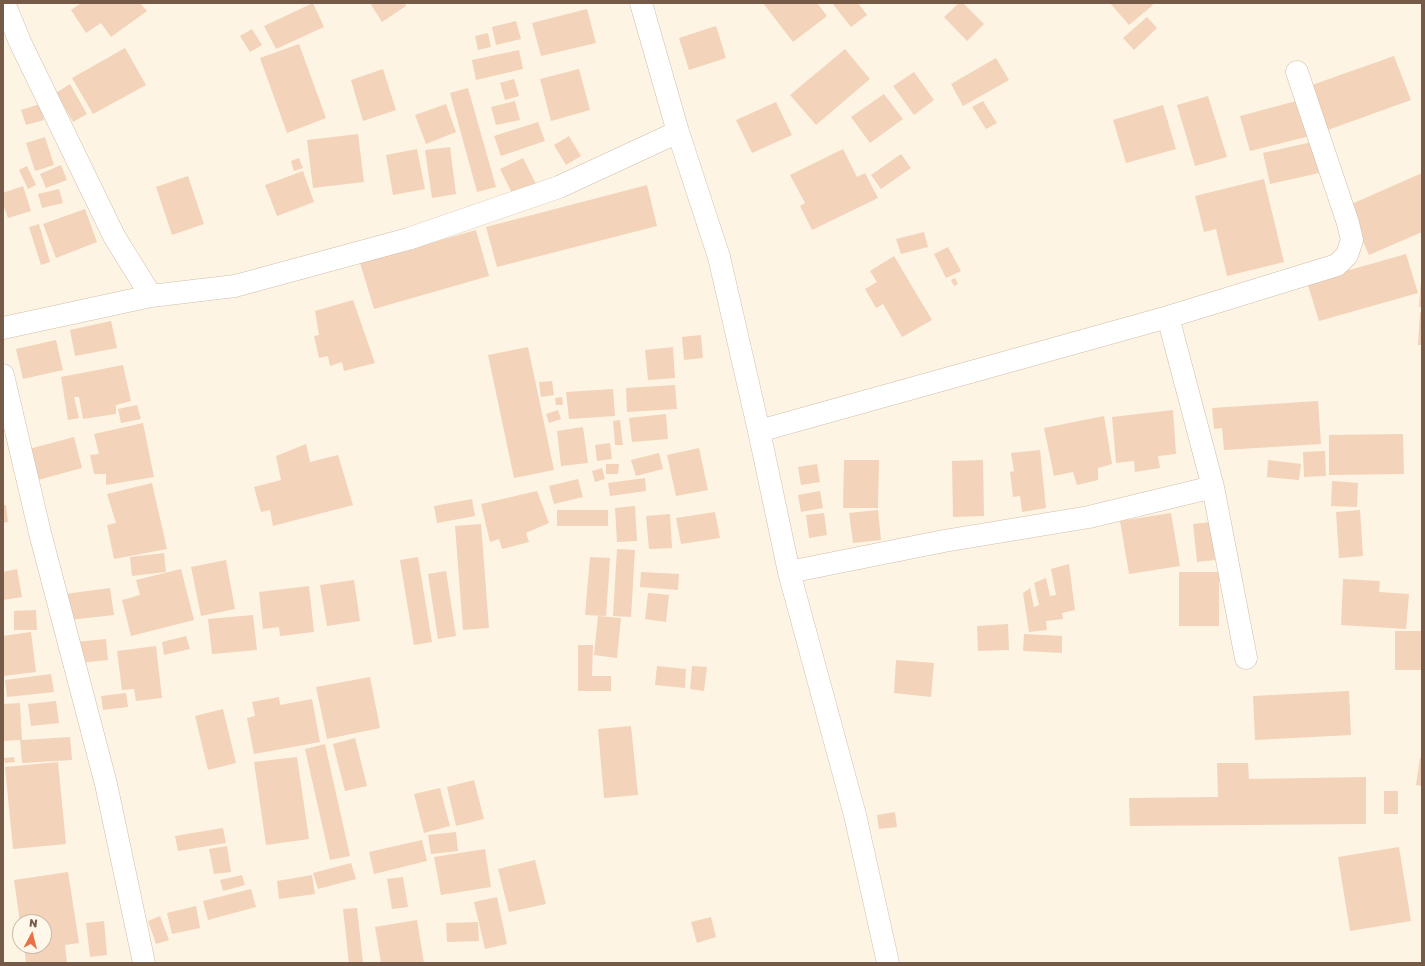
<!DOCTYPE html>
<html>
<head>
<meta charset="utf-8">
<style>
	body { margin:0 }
	#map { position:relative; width:1425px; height:966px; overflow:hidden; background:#fdf4e3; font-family:"Golos Text",sans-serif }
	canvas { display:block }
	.frame { position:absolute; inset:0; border:4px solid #765a48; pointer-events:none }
	.north { position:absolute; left:12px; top:914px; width:40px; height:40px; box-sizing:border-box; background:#fff8ea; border:1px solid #c8b9a9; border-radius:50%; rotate:7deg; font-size:11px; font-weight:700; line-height:16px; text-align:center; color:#765a48 }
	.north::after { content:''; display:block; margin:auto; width:14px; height:18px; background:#ea7145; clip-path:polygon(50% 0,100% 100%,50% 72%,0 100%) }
</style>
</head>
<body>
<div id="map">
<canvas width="1425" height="966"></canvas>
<div class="frame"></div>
<div class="north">N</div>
</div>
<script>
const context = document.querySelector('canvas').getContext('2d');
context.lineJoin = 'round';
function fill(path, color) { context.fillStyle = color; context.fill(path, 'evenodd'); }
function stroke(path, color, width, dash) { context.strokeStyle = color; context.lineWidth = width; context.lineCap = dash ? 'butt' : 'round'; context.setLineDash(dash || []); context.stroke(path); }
fill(new Path2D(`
	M 79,3 L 140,3 L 147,11 L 111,37 L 101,23 L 86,33 L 71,10 L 80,4 Z
	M 313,3 L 324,27 L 276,49 L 264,26 Z
	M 370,3 L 405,3 L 406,6 L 382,22 Z
	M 763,3 L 817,3 L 827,16 L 793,42 Z
	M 832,3 L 858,3 L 867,15 L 851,27 Z
	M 959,3 L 963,3 L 984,24 L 967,41 L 944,17 Z
	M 1110,3 L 1151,3 L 1153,5 L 1129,25 Z
	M 587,9 L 596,43 L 541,56 L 532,23 Z
	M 1147,17 L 1157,28 L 1134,50 L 1123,38 Z
	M 516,21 L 521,39 L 496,45 L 492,27 Z
	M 716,26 L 726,58 L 689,70 L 679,38 Z
	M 252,29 L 262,45 L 250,52 L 240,36 Z
	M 488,33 L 491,47 L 478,50 L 475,36 Z
	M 299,44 L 326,118 L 287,133 L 260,58 Z
	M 125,48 L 146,85 L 93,114 L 72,78 Z
	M 845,49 L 870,79 L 816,125 L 790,95 Z
	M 519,50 L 523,69 L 476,80 L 472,60 Z
	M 1394,56 L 1411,100 L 1325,131 L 1309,86 Z
	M 996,58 L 1009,80 L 963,106 L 951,84 Z
	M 383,69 L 396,110 L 363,121 L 351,80 Z
	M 579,69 L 590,110 L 551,121 L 540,79 Z
	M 914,72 L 934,100 L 914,115 L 893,86 Z
	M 514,79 L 519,96 L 505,100 L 500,83 Z
	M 70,84 L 87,114 L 73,122 L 56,93 Z
	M 468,88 L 496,187 L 477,192 L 450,93 Z
	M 884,94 L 903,119 L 870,143 L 851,117 Z
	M 1208,96 L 1227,157 L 1195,166 L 1177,105 Z
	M 1300,100 L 1310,136 L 1250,151 L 1240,116 Z
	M 515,101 L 520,120 L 496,125 L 491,107 Z
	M 983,101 L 997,123 L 986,129 L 972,107 Z
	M 776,102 L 792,135 L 752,153 L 736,120 Z
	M 40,104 L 44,120 L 26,125 L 21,110 Z
	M 446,104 L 456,132 L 426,144 L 415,115 Z
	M 1163,105 L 1176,149 L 1126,163 L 1113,120 Z
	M 538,122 L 545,141 L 501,156 L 494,136 Z
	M 358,134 L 364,182 L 313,188 L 307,140 Z
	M 569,136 L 581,156 L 566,165 L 554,145 Z
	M 45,137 L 54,165 L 35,171 L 26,143 Z
	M 1312,142 L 1319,173 L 1270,184 L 1263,153 Z
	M 450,147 L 456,194 L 432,198 L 425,150 Z
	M 417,149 L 425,189 L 393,195 L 386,155 Z
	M 843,149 L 857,177 L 865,173 L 878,198 L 812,230 L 800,206 L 805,203 L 790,175 Z
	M 901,154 L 911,168 L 881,189 L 871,175 Z
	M 299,158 L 303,168 L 294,171 L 291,161 Z
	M 523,158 L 536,184 L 513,195 L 500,169 Z
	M 61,165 L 67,180 L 46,188 L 40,174 Z
	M 27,166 L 36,185 L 28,189 L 19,170 Z
	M 303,171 L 314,202 L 277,216 L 265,185 Z
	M 1422,173 L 1422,232 L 1369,255 L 1347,206 Z
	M 188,176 L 204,224 L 172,235 L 156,187 Z
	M 1264,179 L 1284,262 L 1227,276 L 1216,229 L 1204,232 L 1195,196 Z
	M 647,185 L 657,226 L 497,267 L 486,227 Z
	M 23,186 L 31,211 L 8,218 L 3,204 L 3,193 Z
	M 59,189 L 63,203 L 42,208 L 38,194 Z
	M 85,209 L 97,242 L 56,258 L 43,224 Z
	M 39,224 L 50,262 L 41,265 L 29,227 Z
	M 476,230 L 489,276 L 374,309 L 360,263 Z
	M 924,232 L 928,247 L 901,254 L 896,239 Z
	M 948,247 L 961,271 L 946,278 L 934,254 Z
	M 1406,254 L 1418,293 L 1319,321 L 1307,282 Z
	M 894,256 L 932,320 L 902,337 L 883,304 L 876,308 L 865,289 L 877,282 L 870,271 Z
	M 955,278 L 958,284 L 954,286 L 951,280 Z
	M 1421,280 L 1422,280 L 1422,307 L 1419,307 Z
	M 353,300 L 375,363 L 344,371 L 342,362 L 330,366 L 328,356 L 319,358 L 314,336 L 319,335 L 315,311 Z
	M 1420,312 L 1422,312 L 1422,345 L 1418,345 Z
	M 111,321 L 117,348 L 75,356 L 70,330 Z
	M 701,335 L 703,358 L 684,360 L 682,337 Z
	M 56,340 L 63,370 L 23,379 L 16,349 Z
	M 528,347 L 554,470 L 514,478 L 488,355 Z
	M 673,347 L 675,378 L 648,380 L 645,350 Z
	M 123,365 L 131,401 L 116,405 L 116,414 L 83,419 L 79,397 L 74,397 L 79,418 L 68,420 L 61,377 Z
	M 552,381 L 554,395 L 541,397 L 539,382 Z
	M 675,385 L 677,409 L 627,412 L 626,388 Z
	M 613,389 L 615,416 L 569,419 L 566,392 Z
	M 562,397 L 563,405 L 556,405 L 555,398 Z
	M 1318,401 L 1321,444 L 1224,450 L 1222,428 L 1214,429 L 1212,408 Z
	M 137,405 L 141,419 L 121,423 L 118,409 Z
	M 558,410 L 561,419 L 549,423 L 546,414 Z
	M 1173,410 L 1176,454 L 1158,456 L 1160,468 L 1135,472 L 1134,461 L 1116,463 L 1112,417 Z
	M 666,414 L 668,439 L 632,442 L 629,418 Z
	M 1104,416 L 1112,464 L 1098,468 L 1098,480 L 1077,485 L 1073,472 L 1054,476 L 1044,428 Z
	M 620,420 L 623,445 L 615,445 L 613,421 Z
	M 143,423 L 154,477 L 106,485 L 106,474 L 94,474 L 90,455 L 99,454 L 94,434 Z
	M 583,427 L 588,463 L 561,466 L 557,431 Z
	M 1403,434 L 1404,474 L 1329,475 L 1329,435 Z
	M 74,437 L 82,468 L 38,480 L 29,449 Z
	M 610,443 L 612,459 L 597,461 L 595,445 Z
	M 306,444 L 310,462 L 338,455 L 353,505 L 273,526 L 270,510 L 261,512 L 254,487 L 281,480 L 276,456 Z
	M 699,448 L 708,490 L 676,496 L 667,455 Z
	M 1040,450 L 1046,508 L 1022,512 L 1020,496 L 1013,497 L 1010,472 L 1014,471 L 1011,453 Z
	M 1325,451 L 1326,476 L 1304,477 L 1303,452 Z
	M 659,453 L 663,469 L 636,476 L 631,460 Z
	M 844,460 L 879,460 L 878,508 L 843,508 Z
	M 983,460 L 984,516 L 953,517 L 952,461 Z
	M 1268,460 L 1301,464 L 1299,480 L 1267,477 Z
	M 606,464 L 619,464 L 618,474 L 606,474 Z
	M 817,464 L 820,482 L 801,485 L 798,467 Z
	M 602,468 L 605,479 L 595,482 L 592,471 Z
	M 645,478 L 646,491 L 610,496 L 608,483 Z
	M 578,479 L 583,497 L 554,504 L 549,486 Z
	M 1332,481 L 1358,483 L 1357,507 L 1331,506 Z
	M 152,483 L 167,549 L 114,559 L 107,525 L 116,523 L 107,494 Z
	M 537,491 L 549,523 L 526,533 L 529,542 L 502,549 L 499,539 L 490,542 L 481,504 Z
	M 820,491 L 823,508 L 801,512 L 798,495 Z
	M 472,499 L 475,516 L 437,523 L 434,506 Z
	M 3,505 L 6,505 L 8,522 L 3,523 Z
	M 635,506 L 637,541 L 617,542 L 615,508 Z
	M 557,510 L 608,510 L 608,526 L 557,526 Z
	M 878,510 L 881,540 L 853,543 L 849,513 Z
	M 1360,510 L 1363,556 L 1339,558 L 1336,512 Z
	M 715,512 L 720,538 L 681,544 L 676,518 Z
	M 824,513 L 827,535 L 809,538 L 806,515 Z
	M 1171,513 L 1180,566 L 1129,574 L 1120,521 Z
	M 670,514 L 672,548 L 649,549 L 646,516 Z
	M 1211,522 L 1215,560 L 1197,562 L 1193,524 Z
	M 481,524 L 489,628 L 463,630 L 455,526 Z
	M 617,549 L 635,550 L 631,617 L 613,616 Z
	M 164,553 L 166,572 L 132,576 L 130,557 Z
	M 418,557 L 432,642 L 414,645 L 400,560 Z
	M 590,557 L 610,558 L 606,616 L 585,615 Z
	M 226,560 L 235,609 L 201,616 L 191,567 Z
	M 1069,564 L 1075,610 L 1062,613 L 1063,619 L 1046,621 L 1047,630 L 1029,632 L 1023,593 L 1030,588 L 1034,607 L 1039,605 L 1034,583 L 1046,578 L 1050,596 L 1056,595 L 1051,569 Z
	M 17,569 L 22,597 L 3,600 L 3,572 Z
	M 181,569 L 194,620 L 131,636 L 122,600 L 140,595 L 136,580 Z
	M 446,571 L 456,636 L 438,639 L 428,574 Z
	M 641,572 L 679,574 L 678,590 L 640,587 Z
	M 1179,572 L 1219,572 L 1219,626 L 1179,626 Z
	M 1343,579 L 1380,581 L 1379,592 L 1409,594 L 1406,629 L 1341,625 Z
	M 354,580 L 360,621 L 327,626 L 320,585 Z
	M 309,586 L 314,632 L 280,636 L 279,627 L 263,629 L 259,592 Z
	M 110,588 L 114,615 L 69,620 L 65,594 Z
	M 648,593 L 669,595 L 666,622 L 645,619 Z
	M 36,610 L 37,630 L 14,630 L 14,611 Z
	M 253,615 L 257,650 L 212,654 L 208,619 Z
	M 598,616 L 621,618 L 617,658 L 594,655 Z
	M 1008,624 L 1009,650 L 978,651 L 977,626 Z
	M 1395,631 L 1422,631 L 1422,670 L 1395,670 Z
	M 31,632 L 36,672 L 3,676 L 3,636 Z
	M 1024,634 L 1062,636 L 1062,653 L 1023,651 Z
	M 186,636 L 190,649 L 164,655 L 162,642 Z
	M 106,639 L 108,660 L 79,663 L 76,642 Z
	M 578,645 L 593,645 L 592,676 L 611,676 L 611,691 L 578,691 Z
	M 156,646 L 162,698 L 136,701 L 134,689 L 122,690 L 117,651 Z
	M 896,660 L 934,663 L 931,697 L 894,693 Z
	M 657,666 L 686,669 L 685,688 L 655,685 Z
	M 692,666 L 707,667 L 704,691 L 690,689 Z
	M 51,674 L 54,692 L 7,697 L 5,680 Z
	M 370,677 L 380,728 L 327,739 L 316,687 Z
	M 1349,691 L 1351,735 L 1255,740 L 1253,696 Z
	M 126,693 L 128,707 L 103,710 L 101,696 Z
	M 279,697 L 280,705 L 312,699 L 320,742 L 254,754 L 247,718 L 255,716 L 252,702 Z
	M 56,701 L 59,723 L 31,726 L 28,704 Z
	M 20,703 L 22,740 L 70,737 L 72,760 L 22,763 L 20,740 L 3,741 L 3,704 Z
	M 223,709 L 236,763 L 208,770 L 195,716 Z
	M 631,726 L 638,795 L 604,798 L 598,729 Z
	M 355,738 L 367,786 L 345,791 L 333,744 Z
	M 325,744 L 350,856 L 330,860 L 305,749 Z
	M 14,757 L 15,762 L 5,763 L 4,758 Z
	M 297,757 L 309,839 L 266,845 L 254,762 Z
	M 1420,758 L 1422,758 L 1422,786 L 1416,785 Z
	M 58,762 L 66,844 L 13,849 L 5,767 Z
	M 1217,763 L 1248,763 L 1249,779 L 1366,777 L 1366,824 L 1130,826 L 1129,798 L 1218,797 Z
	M 474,780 L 484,819 L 456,826 L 447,787 Z
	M 440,788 L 450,826 L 424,833 L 414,794 Z
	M 1384,791 L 1398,791 L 1398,814 L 1384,814 Z
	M 895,812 L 897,827 L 879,829 L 877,815 Z
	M 223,828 L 226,843 L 178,851 L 175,836 Z
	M 456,832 L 458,851 L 431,854 L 428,835 Z
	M 422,840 L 427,861 L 374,874 L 369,852 Z
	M 227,846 L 231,872 L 214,874 L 209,849 Z
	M 1399,847 L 1411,921 L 1350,931 L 1338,857 Z
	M 485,849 L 491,887 L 441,895 L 434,857 Z
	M 535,860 L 546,904 L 509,912 L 498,869 Z
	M 351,863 L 356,879 L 318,889 L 313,873 Z
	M 68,872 L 79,943 L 65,945 L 67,963 L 26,963 L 24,946 L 44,946 L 44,922 L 20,922 L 14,880 Z
	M 242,875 L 245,885 L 223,891 L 220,880 Z
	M 312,875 L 315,894 L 279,899 L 277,881 Z
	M 403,877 L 408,907 L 392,909 L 387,879 Z
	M 251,889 L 256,907 L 208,920 L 203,901 Z
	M 497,897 L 507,944 L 485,949 L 474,902 Z
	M 196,906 L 200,928 L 172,934 L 167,913 Z
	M 357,908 L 363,963 L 349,963 L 343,909 Z
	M 160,916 L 169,940 L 156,944 L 148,921 Z
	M 711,917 L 716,937 L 697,943 L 691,922 Z
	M 417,920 L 424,963 L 381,963 L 375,927 Z
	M 104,921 L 107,955 L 90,957 L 86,923 Z
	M 478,922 L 479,941 L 447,942 L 446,923 Z`), '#f3d3ba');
const street = new Path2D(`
	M 4,3 L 20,42 L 114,236 L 151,296
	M 641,3 L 678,132 L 719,257 L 759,431 L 789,572 L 855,815 L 888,963
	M 1168,317 L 1213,487 L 1246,658
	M 3,328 L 151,296 L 235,286 L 408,239 L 559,187 L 678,132
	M 3,375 L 40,533 L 106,784 L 144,963
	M 759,431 L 1168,317 L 1337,265 L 1347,255 L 1352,240 L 1348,223 L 1297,72
	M 789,572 L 944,541 L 1089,517 L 1213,487`);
stroke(street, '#d0beac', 23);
stroke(street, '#fff', 22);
</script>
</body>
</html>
